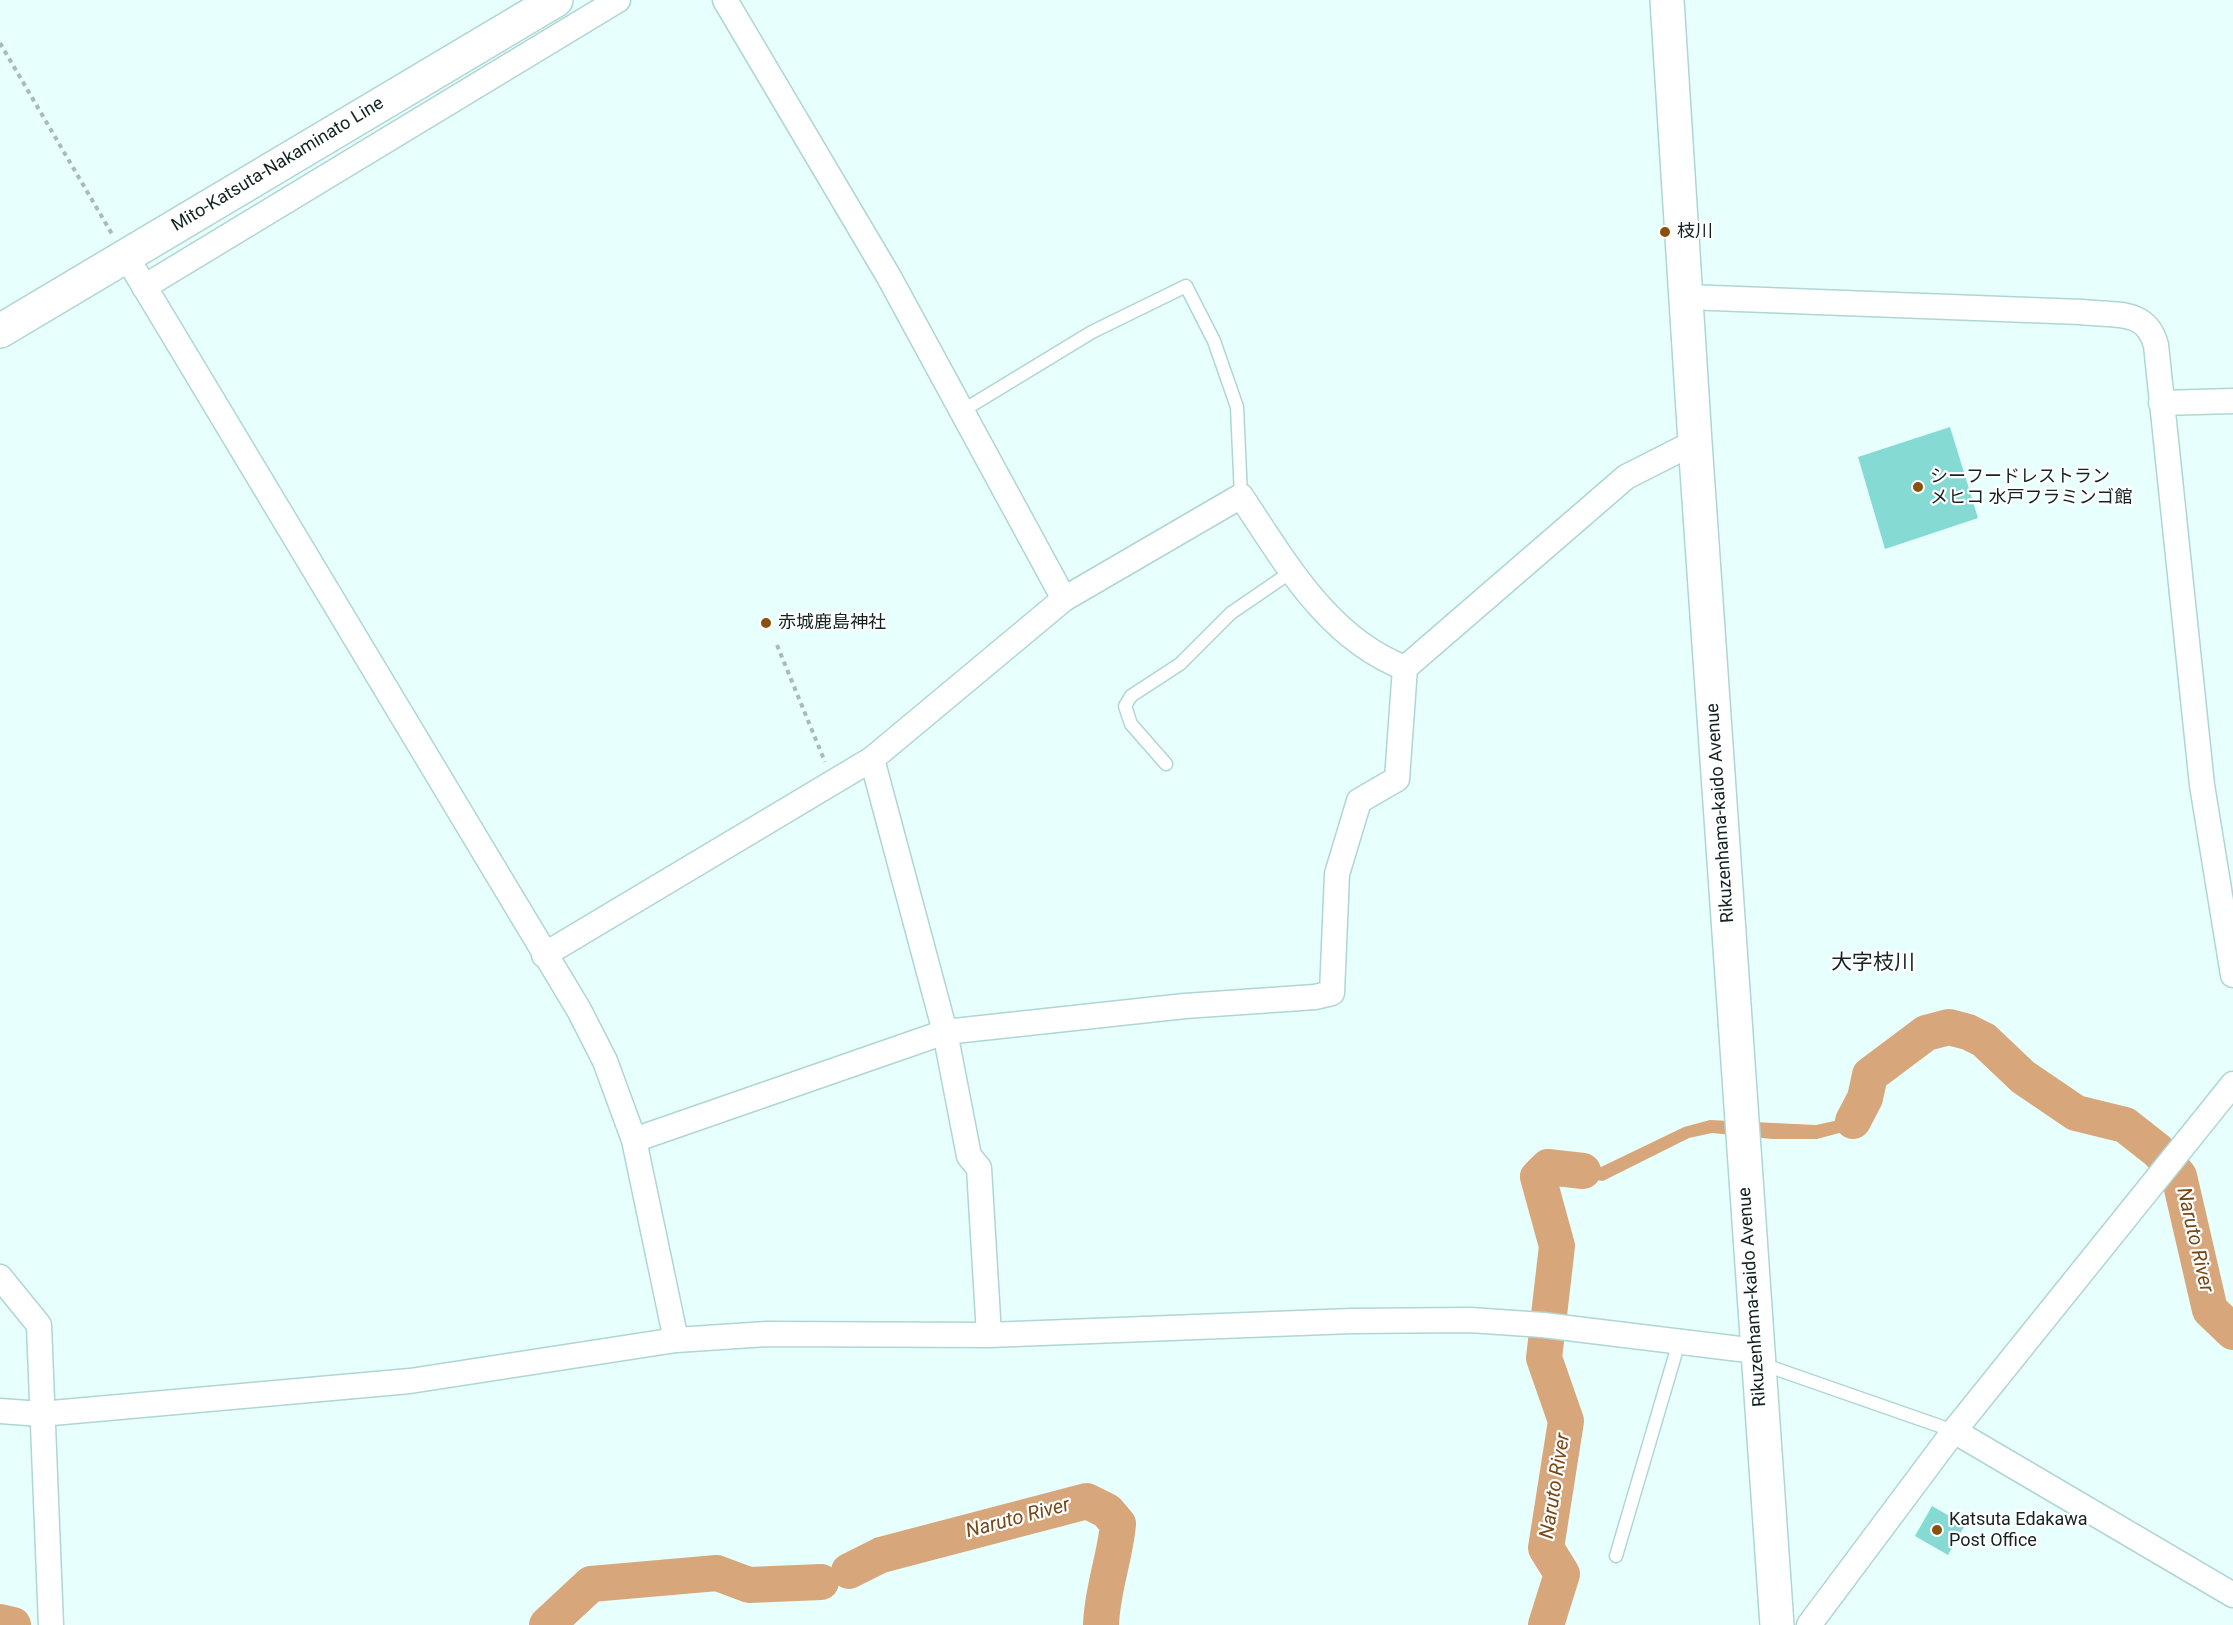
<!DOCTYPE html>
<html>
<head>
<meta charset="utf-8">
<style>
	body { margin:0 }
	canvas { display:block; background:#e7fffd }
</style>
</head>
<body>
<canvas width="2233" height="1625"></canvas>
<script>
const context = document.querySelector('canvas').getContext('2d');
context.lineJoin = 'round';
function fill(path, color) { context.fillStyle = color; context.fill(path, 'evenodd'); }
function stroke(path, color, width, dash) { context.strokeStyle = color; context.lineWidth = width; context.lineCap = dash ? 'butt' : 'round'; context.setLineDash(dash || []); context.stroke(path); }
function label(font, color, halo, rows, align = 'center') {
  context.font = font + ' Roboto,"Noto Sans JP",sans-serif'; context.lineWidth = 4.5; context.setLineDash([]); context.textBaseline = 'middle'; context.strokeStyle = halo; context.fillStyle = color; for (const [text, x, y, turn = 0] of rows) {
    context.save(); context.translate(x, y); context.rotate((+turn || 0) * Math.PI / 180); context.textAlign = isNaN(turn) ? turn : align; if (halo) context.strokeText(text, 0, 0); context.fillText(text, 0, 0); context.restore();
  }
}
fill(new Path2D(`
	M 1864,1073 L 1874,1078 L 1871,1099 L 1854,1129 L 1817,1139 L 1772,1139 L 1712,1133 L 1689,1138 L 1603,1181 L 1551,1173 L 1543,1179 L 1532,1175 L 1546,1161 L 1601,1167 L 1684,1127 L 1710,1120 L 1816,1125 L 1848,1118 L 1861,1095 Z`), '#d8a67b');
stroke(new Path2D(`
	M 1853,1121 L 1865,1098 L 1870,1075 L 1926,1033 L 1949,1027 L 1968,1032 L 1984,1040 L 2023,1077 L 2076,1113 L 2125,1125 L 2158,1151 L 2179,1176 L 2210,1310 L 2233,1332
	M 849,1571 L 881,1555 L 1087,1501 L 1107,1511 L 1118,1524 C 1115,1558 1102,1590 1101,1625
	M 0,1622 L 13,1625
	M 547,1625 L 591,1584 L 717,1573 L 749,1585 L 821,1582
	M 1546,1625 L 1562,1574 L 1546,1548 L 1566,1421 L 1544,1358 L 1557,1246 L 1538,1177 L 1548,1167 L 1583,1171`), '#d8a67b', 36);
fill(new Path2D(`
	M 1950,427 L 1978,518 L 1885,549 L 1858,457 Z
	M 1932,1506 L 1965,1525 L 1948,1555 L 1915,1536 Z`), '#85dad4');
const service = new Path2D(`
	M 962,411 L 1092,332 L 1186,286 L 1214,341 L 1237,407 L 1241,496
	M 1166,764 L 1131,724 L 1125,706 L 1131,696 L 1180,664 L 1231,613 L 1291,572
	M 1762,1364 L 1954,1431
	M 1616,1556 L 1679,1342`);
const minor = new Path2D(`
	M 725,0 L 889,277 L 1064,599
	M 126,256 L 579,1010 L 605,1061 L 634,1140 L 676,1340
	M 144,287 L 618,0
	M 1686,297 L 2081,312 C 2114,316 2146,308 2156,345 L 2202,785 L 2233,975
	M 2161,403 L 2233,401
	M 872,759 L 945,1032 L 969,1156 L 979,1168 L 989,1335
	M 544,955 L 872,759 L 1064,599 L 1241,496 C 1285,562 1328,639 1405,668
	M 634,1140 L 945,1032 L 1185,1006 L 1315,997 L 1332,993 L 1337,874 L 1359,801 L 1397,779 L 1405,668 L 1626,477 L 1695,442
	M 0,1277 L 39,1325 L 51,1625
	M 0,1411 L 41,1414 L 410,1381 L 676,1340 L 767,1334 L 989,1335 L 1351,1321 L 1470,1320 L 1543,1325 L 1756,1351
	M 1954,1431 L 2233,1595
	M 1809,1625 L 1954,1431 L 2233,1084`);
const secondary = new Path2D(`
	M 1667,0 L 1695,442 L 1777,1625`);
const primary = new Path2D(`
	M 0,331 L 556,0`);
stroke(service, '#afd6d3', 15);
stroke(minor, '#afd6d3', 27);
stroke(secondary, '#afd6d3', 36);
stroke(primary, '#afd6d3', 36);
stroke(new Path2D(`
	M 0,43 L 112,234
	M 777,645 L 825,762`), '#a7bcba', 4, [4.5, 4.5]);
stroke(service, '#fff', 12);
stroke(minor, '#fff', 24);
stroke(secondary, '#fff', 33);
stroke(primary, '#fff', 33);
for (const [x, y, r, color] of [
	[1665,232,6,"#8b500d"],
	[1918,487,6,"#8b500d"],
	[766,623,6,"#8b500d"],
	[1937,1530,6,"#8b500d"]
]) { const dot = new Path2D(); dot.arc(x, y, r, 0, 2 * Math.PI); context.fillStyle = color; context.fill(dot); stroke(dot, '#fff', 2); }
label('18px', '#142322', '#fff', [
	["Mito-Katsuta-Nakaminato Line",278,165,-31],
	["Rikuzenhama-kaido Avenue",1721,813,-94],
	["Rikuzenhama-kaido Avenue",1753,1297,-94]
]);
label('18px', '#142322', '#fff', [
	["枝川",1677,232],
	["シーフードレストラン",1930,477],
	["メヒコ 水戸フラミンゴ館",1930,498],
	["赤城鹿島神社",778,623],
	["Katsuta Edakawa",1949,1520],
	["Post Office",1949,1541]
], 'left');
label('italic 20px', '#784817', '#fff', [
	["Naruto River",2194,1240,77],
	["Naruto River",1556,1486,-81],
	["Naruto River",1018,1519,-15]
]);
label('21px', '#142322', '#fff', [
	["大字枝川",1873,964]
]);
</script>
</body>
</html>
